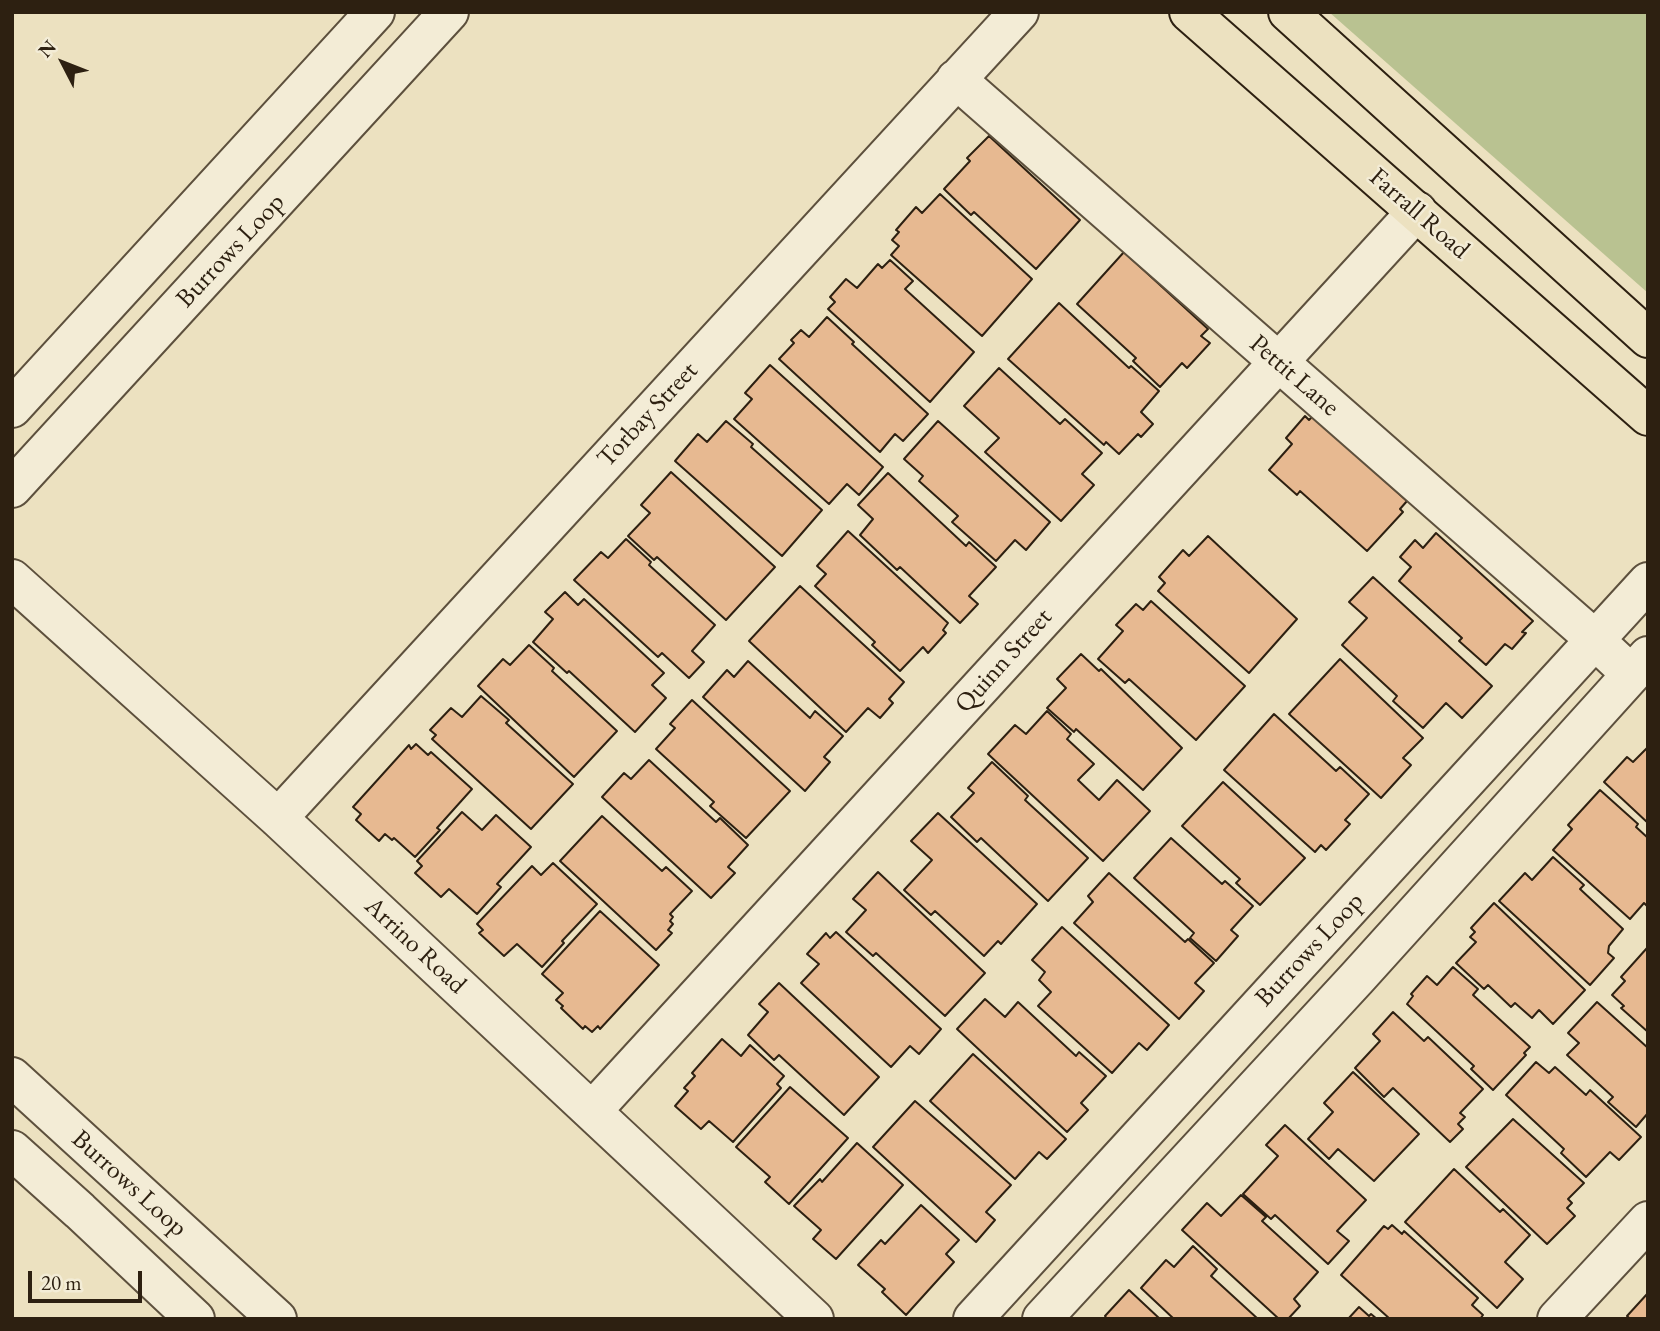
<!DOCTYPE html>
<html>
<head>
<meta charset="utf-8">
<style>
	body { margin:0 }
	#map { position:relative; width:1660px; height:1331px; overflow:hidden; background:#ece1c0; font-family:"EB Garamond",serif }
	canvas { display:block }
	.frame { position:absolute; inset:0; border:14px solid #2d2011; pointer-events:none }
	.north { position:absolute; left:28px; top:28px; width:70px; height:70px; -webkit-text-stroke:5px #f3ecd6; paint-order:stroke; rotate:312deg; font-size:19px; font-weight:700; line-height:28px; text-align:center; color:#2d2011 }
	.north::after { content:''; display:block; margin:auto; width:24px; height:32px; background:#2d2011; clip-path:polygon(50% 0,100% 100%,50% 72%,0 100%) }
	.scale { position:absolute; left:28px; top:1271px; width:114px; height:32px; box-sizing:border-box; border:4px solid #2d2011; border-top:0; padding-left:9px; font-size:21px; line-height:24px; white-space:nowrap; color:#2d2011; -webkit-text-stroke:5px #f3ecd6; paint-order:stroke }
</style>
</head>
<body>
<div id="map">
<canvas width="1660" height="1331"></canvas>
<div class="frame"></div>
<div class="north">N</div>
<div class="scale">20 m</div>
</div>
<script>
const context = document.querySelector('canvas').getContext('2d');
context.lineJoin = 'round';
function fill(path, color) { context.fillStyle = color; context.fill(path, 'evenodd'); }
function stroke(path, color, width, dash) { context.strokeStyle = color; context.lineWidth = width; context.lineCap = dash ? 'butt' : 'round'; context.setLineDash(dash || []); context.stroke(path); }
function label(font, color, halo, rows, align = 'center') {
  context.font = font + ' "EB Garamond",serif'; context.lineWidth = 5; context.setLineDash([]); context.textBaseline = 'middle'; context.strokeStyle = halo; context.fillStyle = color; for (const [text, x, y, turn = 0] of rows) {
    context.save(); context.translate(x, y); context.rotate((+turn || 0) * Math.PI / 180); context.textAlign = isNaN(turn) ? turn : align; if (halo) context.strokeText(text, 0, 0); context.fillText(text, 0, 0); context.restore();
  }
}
fill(new Path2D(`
	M 1329,12 L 1648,12 L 1648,293 Z`), '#b9c291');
const building = new Path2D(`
	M 989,136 L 1080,220 L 1036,269 L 974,212 L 971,215 L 944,189 L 970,161 L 967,158 Z
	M 940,194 L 1032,279 L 982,336 L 891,255 L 899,246 L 892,240 L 899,232 L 896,230 L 916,207 L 922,213 Z
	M 1124,252 L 1208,329 L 1201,336 L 1210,343 L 1187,368 L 1182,363 L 1160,387 L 1133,361 L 1136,358 L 1077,304 Z
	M 890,260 L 913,281 L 905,289 L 974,352 L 930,402 L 828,309 L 835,302 L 830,297 L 846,279 L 857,288 L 878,264 L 882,268 Z
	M 1059,303 L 1129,368 L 1131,366 L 1159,391 L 1141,412 L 1153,424 L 1141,437 L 1138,434 L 1119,454 L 1106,442 L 1104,445 L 1008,359 Z
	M 827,317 L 854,342 L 852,344 L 928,414 L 903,441 L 895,434 L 880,452 L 779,359 L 794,343 L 791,340 L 801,330 L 809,337 Z
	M 770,365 L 883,467 L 859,495 L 847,484 L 829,504 L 734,419 L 752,399 L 745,393 Z
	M 999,368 L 1060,424 L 1065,419 L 1102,453 L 1082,474 L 1094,485 L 1061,521 L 985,452 L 999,438 L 964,406 Z
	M 1305,416 L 1309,420 L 1313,416 L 1407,501 L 1400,509 L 1403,512 L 1367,551 L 1300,491 L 1297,495 L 1269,470 L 1292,444 L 1286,438 Z
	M 726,421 L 753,444 L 751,447 L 822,510 L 782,556 L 675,461 L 698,434 L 707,442 Z
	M 938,421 L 1050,522 L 1026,550 L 1015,540 L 996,561 L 952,522 L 958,516 L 919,481 L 923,476 L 904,459 Z
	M 671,472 L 775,567 L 726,620 L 657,557 L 654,560 L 628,536 L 650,513 L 641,505 Z
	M 888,473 L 966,546 L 969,542 L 996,567 L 969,596 L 978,604 L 960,623 L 900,567 L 897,570 L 860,535 L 873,519 L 858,505 Z
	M 848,531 L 948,623 L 943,630 L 946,633 L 928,653 L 923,647 L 900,671 L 872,645 L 875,642 L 815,586 L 826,574 L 817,566 Z
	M 1436,533 L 1533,621 L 1522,632 L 1526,633 L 1512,649 L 1505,644 L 1486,665 L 1459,641 L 1462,638 L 1399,581 L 1411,567 L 1400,557 L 1415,540 L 1423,548 Z
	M 1208,536 L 1297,619 L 1249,673 L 1158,591 L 1165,583 L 1159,577 L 1183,550 L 1189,556 Z
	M 626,539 L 651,562 L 649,565 L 715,625 L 692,651 L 704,662 L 689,678 L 662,653 L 658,657 L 574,580 L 601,552 L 608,558 Z
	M 1373,577 L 1492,686 L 1462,718 L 1446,703 L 1423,728 L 1393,701 L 1397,696 L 1342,645 L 1367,618 L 1349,602 Z
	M 800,586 L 904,682 L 889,699 L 893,703 L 880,718 L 868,708 L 846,732 L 749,641 Z
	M 565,592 L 578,605 L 584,599 L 664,673 L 652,685 L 666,698 L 635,732 L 569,671 L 567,673 L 533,642 L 553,619 L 545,612 Z
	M 1151,601 L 1245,686 L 1196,740 L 1129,679 L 1125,683 L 1098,659 L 1123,631 L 1116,625 L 1136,604 L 1143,610 Z
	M 529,645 L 554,668 L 552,671 L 617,731 L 574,777 L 478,686 L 503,659 L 510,665 Z
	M 1081,654 L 1099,671 L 1101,669 L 1182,748 L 1143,790 L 1076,729 L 1074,732 L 1047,708 L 1066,688 L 1057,679 Z
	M 1340,659 L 1423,738 L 1403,758 L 1411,765 L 1381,798 L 1289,714 Z
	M 748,661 L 810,718 L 815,711 L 843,736 L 824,757 L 830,762 L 805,791 L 703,697 L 727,670 L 734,677 Z
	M 481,696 L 509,720 L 506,723 L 573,784 L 531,829 L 432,739 L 436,735 L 430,730 L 451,708 L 462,717 Z
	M 692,700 L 790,791 L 746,838 L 710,806 L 714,802 L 656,749 L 675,728 L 670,724 Z
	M 1047,711 L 1071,734 L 1067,739 L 1094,764 L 1078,780 L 1099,800 L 1117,780 L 1150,811 L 1103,861 L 988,754 L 1015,725 L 1026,734 Z
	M 1274,714 L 1336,771 L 1340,767 L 1369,794 L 1345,820 L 1350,824 L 1326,850 L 1321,845 L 1315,852 L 1224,770 Z
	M 416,744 L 428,755 L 431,752 L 472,789 L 437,828 L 440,830 L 415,857 L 394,838 L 392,840 L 385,834 L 379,841 L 356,820 L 361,814 L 353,807 L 409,745 L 411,749 Z
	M 1648,747 L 1648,823 L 1604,782 L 1627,757 L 1633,762 Z
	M 649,760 L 716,822 L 720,818 L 748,845 L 728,867 L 735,873 L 711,898 L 602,797 L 624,773 L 631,779 Z
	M 992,762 L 1028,796 L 1025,800 L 1088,858 L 1048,901 L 981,838 L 977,842 L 951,817 L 974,793 L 968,788 Z
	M 1223,782 L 1305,858 L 1260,905 L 1236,883 L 1240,879 L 1182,826 Z
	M 1600,790 L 1638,824 L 1636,827 L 1648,838 L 1648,907 L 1644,903 L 1630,919 L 1553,850 L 1572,829 L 1568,825 Z
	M 462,812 L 482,830 L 496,815 L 531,847 L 497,884 L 501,887 L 477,914 L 449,889 L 441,897 L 415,873 L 422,866 L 417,861 Z
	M 938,813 L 1037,904 L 1001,944 L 998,941 L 984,956 L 935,911 L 931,915 L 904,890 L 932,860 L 911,841 Z
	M 602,816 L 662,871 L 666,867 L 692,891 L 670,914 L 673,917 L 670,921 L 673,924 L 668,930 L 672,933 L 656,950 L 560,861 Z
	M 1171,838 L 1222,884 L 1225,881 L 1253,906 L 1231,930 L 1238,936 L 1216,961 L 1190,938 L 1194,933 L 1134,878 Z
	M 1553,857 L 1584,885 L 1580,889 L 1623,929 L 1609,946 L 1608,953 L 1614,958 L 1590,985 L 1499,901 L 1525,873 L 1532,880 Z
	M 553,863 L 597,904 L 562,941 L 564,943 L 542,967 L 517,944 L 504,956 L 479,933 L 483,930 L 477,924 L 532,866 L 541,875 Z
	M 878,872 L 985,973 L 945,1016 L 876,953 L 873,956 L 846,932 L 866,910 L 853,899 Z
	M 1109,873 L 1185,942 L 1188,939 L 1214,963 L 1195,983 L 1204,991 L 1179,1019 L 1074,923 L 1093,902 L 1088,896 Z
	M 1494,903 L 1585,990 L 1553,1024 L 1539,1010 L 1532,1018 L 1515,1003 L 1511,1007 L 1488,985 L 1484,989 L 1456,963 L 1476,942 L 1470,937 L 1475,932 L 1471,928 Z
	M 600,911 L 659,965 L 600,1029 L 598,1026 L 592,1032 L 585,1026 L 583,1029 L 561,1008 L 563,1006 L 556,1000 L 563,993 L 542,974 Z
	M 1062,927 L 1169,1025 L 1147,1050 L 1139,1043 L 1112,1073 L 1038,1006 L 1051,992 L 1039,980 L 1045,972 L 1032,960 Z
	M 836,932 L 941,1029 L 919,1054 L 910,1046 L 891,1067 L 801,983 L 819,964 L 807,954 L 826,933 L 830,938 Z
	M 1647,948 L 1648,948 L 1648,1032 L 1621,1008 L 1624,1006 L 1612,995 L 1625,981 L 1621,977 Z
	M 1453,967 L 1478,989 L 1473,995 L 1530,1047 L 1524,1053 L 1526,1055 L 1493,1090 L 1471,1069 L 1474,1066 L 1407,1004 L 1413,996 L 1411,994 L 1427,976 L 1437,985 Z
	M 779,983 L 879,1077 L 844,1115 L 779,1055 L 774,1060 L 748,1035 L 768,1012 L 759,1004 Z
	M 985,999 L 1005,1017 L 1018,1002 L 1076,1056 L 1079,1052 L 1106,1076 L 1081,1103 L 1088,1110 L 1067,1132 L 957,1029 Z
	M 1597,1002 L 1648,1048 L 1648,1113 L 1636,1127 L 1608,1102 L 1613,1097 L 1567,1055 L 1579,1043 L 1568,1033 Z
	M 1393,1012 L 1424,1041 L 1428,1037 L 1483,1089 L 1460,1113 L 1465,1117 L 1458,1124 L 1463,1129 L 1450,1142 L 1393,1088 L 1384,1097 L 1355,1068 L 1380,1041 L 1373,1034 Z
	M 722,1039 L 741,1056 L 750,1045 L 784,1076 L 777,1084 L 781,1088 L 733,1142 L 709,1121 L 701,1129 L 675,1106 L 688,1091 L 684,1088 L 695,1076 L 692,1073 Z
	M 973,1054 L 1066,1139 L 1047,1159 L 1039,1152 L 1015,1179 L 930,1101 Z
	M 1536,1062 L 1549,1073 L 1555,1067 L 1586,1095 L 1590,1090 L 1641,1137 L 1619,1160 L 1610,1152 L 1586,1177 L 1561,1153 L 1564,1149 L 1506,1095 Z
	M 1353,1072 L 1419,1134 L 1374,1181 L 1338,1149 L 1329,1159 L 1308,1139 L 1333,1112 L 1324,1103 Z
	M 790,1087 L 848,1138 L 789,1204 L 765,1182 L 770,1177 L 736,1147 Z
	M 915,1101 L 1011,1185 L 986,1212 L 995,1220 L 976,1242 L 873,1147 Z
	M 1513,1119 L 1584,1183 L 1568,1199 L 1572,1203 L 1567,1208 L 1575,1216 L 1547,1244 L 1466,1167 Z
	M 1285,1125 L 1366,1200 L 1337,1231 L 1349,1241 L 1328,1264 L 1275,1215 L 1271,1219 L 1243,1194 L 1278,1156 L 1266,1145 Z
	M 857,1143 L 903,1185 L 836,1259 L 813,1239 L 821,1230 L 794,1206 L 820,1179 L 822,1182 Z
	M 1454,1169 L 1500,1212 L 1503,1209 L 1530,1235 L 1505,1262 L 1523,1279 L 1497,1308 L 1405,1222 Z
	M 1241,1195 L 1266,1217 L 1262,1221 L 1318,1272 L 1294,1299 L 1300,1306 L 1288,1319 L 1279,1319 L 1182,1230 L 1207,1203 L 1221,1216 Z
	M 921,1205 L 959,1240 L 946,1254 L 954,1262 L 906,1315 L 882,1292 L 885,1289 L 858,1265 L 881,1240 L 885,1244 Z
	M 1392,1225 L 1402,1234 L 1404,1231 L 1478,1298 L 1472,1305 L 1483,1315 L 1480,1319 L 1390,1319 L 1341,1275 L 1384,1226 L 1388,1229 Z
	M 1193,1246 L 1217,1269 L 1211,1276 L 1258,1319 L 1174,1319 L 1141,1288 L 1166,1260 L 1174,1267 Z
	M 1129,1290 L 1160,1319 L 1107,1319 L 1105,1316 Z
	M 1648,1293 L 1648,1319 L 1630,1319 L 1627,1316 Z
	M 1359,1307 L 1369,1316 L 1371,1314 L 1377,1319 L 1348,1319 Z`);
fill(building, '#e7b991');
stroke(building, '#2d2011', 2);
const minor = new Path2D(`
	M 956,79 L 1582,628 L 1631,674
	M 12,408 L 375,12
	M 12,488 L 449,12
	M 12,579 L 278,818 L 814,1319
	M 278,818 L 1019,12
	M 12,1077 L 277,1319
	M 592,1111 L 1417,211
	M 12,1150 L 80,1211 L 195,1319
	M 973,1319 L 1648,582
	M 1042,1319 L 1357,978 L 1648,656
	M 1557,1319 L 1648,1221`);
const major = new Path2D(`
	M 1189,12 L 1648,416
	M 1288,12 L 1648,338`);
stroke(minor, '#5d503d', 42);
stroke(major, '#2d2011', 42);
stroke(minor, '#f3ecd6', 38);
stroke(major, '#ece1c0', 38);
label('26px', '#2d2011', '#f3ecd6', [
	["Farrall Road",1419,214,41],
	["Burrows Loop",231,251,-47],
	["Pettit Lane",1294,376,41],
	["Torbay Street",648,415,-47],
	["Quinn Street",1004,661,-48],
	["Arrino Road",415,946,43],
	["Burrows Loop",1310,950,-47],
	["Burrows Loop",129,1184,42]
]);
</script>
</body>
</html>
